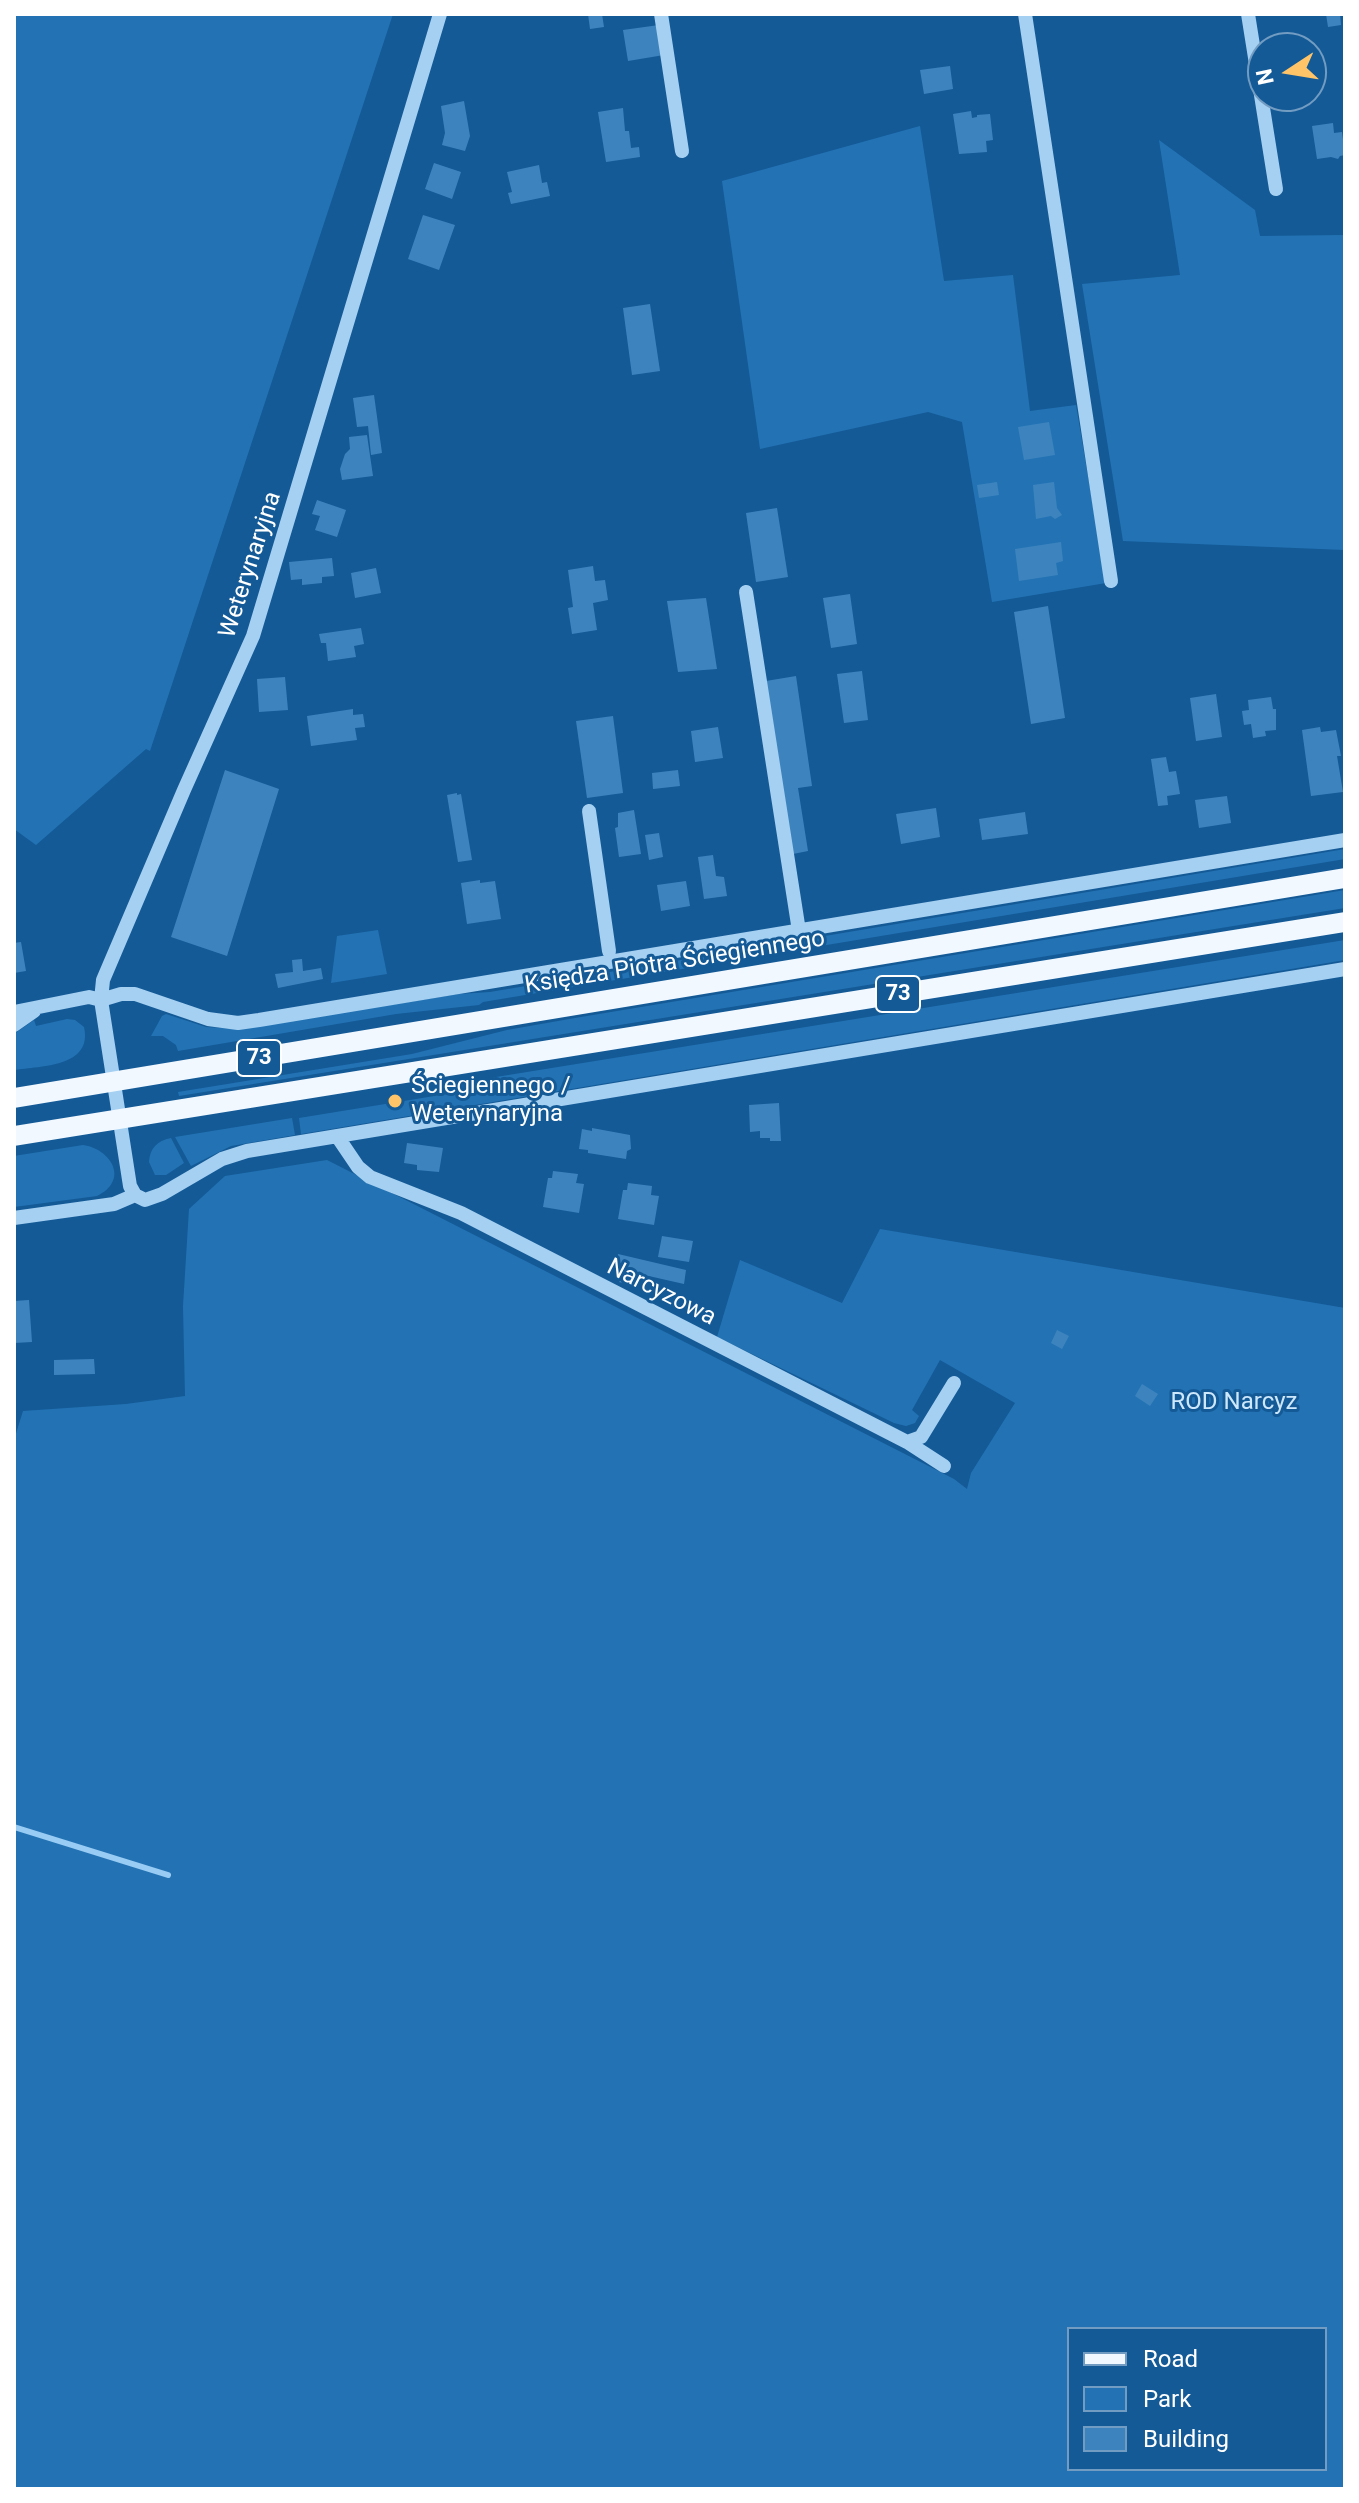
<!DOCTYPE html>
<html>
<head>
<meta charset="utf-8">
<style>
	body { margin:0 }
	#map { position:relative; width:1359px; height:2503px; overflow:hidden; background:#145a97; font-family:Roboto,sans-serif }
	canvas { display:block }
	.frame { position:absolute; inset:0; border:16px solid #fff; pointer-events:none }
	.legend { position:absolute; left:1067px; top:2327px; width:260px; height:144px; box-sizing:border-box; background:#145a97; border:2px solid #729cc1; margin:0; padding:10px 14px; list-style:none; font-size:24px; color:#fff }
	.legend li { display:flex; align-items:center; gap:16px; height:40px }
	.legend b { width:40px; border:2px solid #729cc1 }
	.north { position:absolute; left:1247px; top:32px; width:80px; height:80px; box-sizing:border-box; background:#145a97; border:2px solid #729cc1; border-radius:50%; rotate:258deg; font-size:22px; font-weight:700; line-height:32px; text-align:center; color:#fff }
	.north::after { content:''; display:block; margin:auto; width:28px; height:36px; background:#ffc467; clip-path:polygon(50% 0,100% 100%,50% 72%,0 100%) }
</style>
</head>
<body>
<div id="map">
<canvas width="1359" height="2503"></canvas>
<div class="frame"></div>
<ul class="legend">
<li><b style="height:10px;background:#f1f8ff"></b>Road</li>
<li><b style="height:22px;background:#2373b4"></b>Park</li>
<li><b style="height:22px;background:#3d84bf"></b>Building</li>
</ul>
<div class="north">N</div>
</div>
<script>
const context = document.querySelector('canvas').getContext('2d');
context.lineJoin = 'round';
function fill(path, color) { context.fillStyle = color; context.fill(path, 'evenodd'); }
function stroke(path, color, width, dash) { context.strokeStyle = color; context.lineWidth = width; context.lineCap = dash ? 'butt' : 'round'; context.setLineDash(dash || []); context.stroke(path); }
function label(font, color, halo, rows, align = 'center') {
  context.font = font + ' Roboto,sans-serif'; context.lineWidth = 6; context.setLineDash([]); context.textBaseline = 'middle'; context.strokeStyle = halo; context.fillStyle = color; for (const [text, x, y, turn = 0] of rows) {
    context.save(); context.translate(x, y); context.rotate((+turn || 0) * Math.PI / 180); context.textAlign = isNaN(turn) ? turn : align; if (halo) context.strokeText(text, 0, 0); context.fillText(text, 0, 0); context.restore();
  }
}
fill(new Path2D(`
	M 14,14 L 393,14 L 150,751 L 146,749 L 36,845 L 14,829 Z
	M 920,126 L 944,281 L 1013,275 L 1030,411 L 1076,405 L 1106,583 L 992,602 L 962,422 L 928,412 L 760,449 L 722,181 Z
	M 1159,140 L 1255,210 L 1260,236 L 1345,235 L 1345,550 L 1123,541 L 1082,284 L 1180,275 Z
	M 1345,849 L 1345,859 L 483,1002 L 479,1005 L 396,1014 L 178,1051 L 176,1045 L 163,1036 L 151,1036 L 162,1016 L 166,1014 L 206,1027 L 237,1029 L 459,994 L 490,992 Z
	M 1345,890 L 1345,908 L 179,1096 L 178,1092 L 412,1054 L 507,1030 L 575,1018 Z
	M 378,930 L 387,974 L 331,983 L 337,936 Z
	M 1345,940 L 1345,960 L 301,1134 L 299,1118 L 453,1093 L 453,1086 L 496,1077 Z
	M 67,1019 L 75,1020 L 84,1027 C 93,1067 41,1066 14,1070 L 14,1034 L 34,1020 L 36,1026 Z
	M 292,1118 L 295,1135 L 231,1146 L 191,1166 L 175,1137 Z
	M 171,1138 L 184,1163 L 166,1175 L 155,1175 L 149,1162 C 150,1148 157,1141 171,1138 Z
	M 83,1145 C 111,1149 130,1180 97,1196 L 14,1207 L 14,1156 Z
	M 327,1160 L 954,1479 L 967,1489 L 971,1473 L 1015,1403 L 940,1360 L 912,1410 L 919,1416 L 915,1423 L 906,1426 L 894,1423 L 717,1337 L 740,1260 L 842,1303 L 880,1229 L 1345,1308 L 1345,2489 L 14,2489 L 14,1440 L 23,1411 L 126,1404 L 185,1396 L 183,1306 L 189,1209 L 225,1176 ZM 1069,2329 L 1325,2329 L 1325,2469 L 1069,2469 Z`), '#2373b4');
stroke(new Path2D(`
	M 14,1827 L 168,1875`), '#98ccf5', 6);
fill(new Path2D(`
	M 588,14 L 602,14 L 604,27 L 590,29 Z
	M 1326,14 L 1340,14 L 1341,25 L 1328,27 Z
	M 659,25 L 664,55 L 628,61 L 623,30 Z
	M 950,66 L 953,89 L 924,94 L 920,70 Z
	M 464,101 L 470,136 L 465,151 L 442,145 L 445,133 L 441,106 Z
	M 623,108 L 625,131 L 629,131 L 631,148 L 639,147 L 640,157 L 606,162 L 598,112 Z
	M 971,111 L 972,118 L 977,117 L 977,115 L 990,114 L 993,140 L 986,141 L 987,152 L 959,154 L 953,114 Z
	M 1333,123 L 1334,133 L 1342,132 L 1345,155 L 1340,156 L 1338,159 L 1331,157 L 1317,159 L 1312,126 Z
	M 434,163 L 461,172 L 452,199 L 425,189 Z
	M 539,165 L 542,183 L 547,182 L 550,196 L 511,204 L 508,193 L 512,192 L 507,172 Z
	M 423,215 L 455,225 L 439,270 L 408,259 Z
	M 650,304 L 660,371 L 632,375 L 623,308 Z
	M 374,395 L 382,453 L 371,455 L 368,426 L 357,427 L 353,398 Z
	M 1049,422 L 1055,455 L 1024,460 L 1018,427 Z
	M 367,435 L 373,476 L 342,480 L 340,469 L 345,454 L 350,449 L 349,437 Z
	M 997,482 L 999,495 L 979,498 L 977,485 Z
	M 1054,482 L 1057,508 L 1062,515 L 1055,519 L 1051,516 L 1036,519 L 1033,485 Z
	M 317,500 L 346,510 L 337,537 L 315,530 L 320,516 L 312,514 Z
	M 777,508 L 788,577 L 756,582 L 746,513 Z
	M 1061,542 L 1063,561 L 1056,563 L 1058,575 L 1019,581 L 1015,549 Z
	M 332,558 L 334,576 L 322,577 L 322,583 L 302,585 L 302,579 L 291,580 L 289,562 Z
	M 593,566 L 595,581 L 605,580 L 608,600 L 593,603 L 597,630 L 572,634 L 568,608 L 573,607 L 568,570 Z
	M 376,568 L 381,593 L 355,598 L 351,573 Z
	M 850,594 L 857,644 L 831,648 L 823,598 Z
	M 706,598 L 717,669 L 678,672 L 667,601 Z
	M 1048,606 L 1065,718 L 1031,724 L 1014,612 Z
	M 361,628 L 364,644 L 354,646 L 356,657 L 328,661 L 326,643 L 321,643 L 319,634 Z
	M 862,671 L 868,720 L 844,723 L 837,674 Z
	M 796,676 L 812,786 L 798,788 L 808,851 L 793,854 L 766,681 Z
	M 285,677 L 288,710 L 259,712 L 257,679 Z
	M 1216,694 L 1222,737 L 1196,741 L 1190,698 Z
	M 1271,697 L 1273,709 L 1276,709 L 1276,730 L 1265,731 L 1266,736 L 1253,738 L 1251,724 L 1244,725 L 1242,711 L 1249,710 L 1248,700 Z
	M 353,709 L 353,715 L 363,714 L 365,727 L 355,728 L 357,740 L 311,746 L 307,716 Z
	M 613,716 L 623,793 L 587,798 L 576,721 Z
	M 718,727 L 723,758 L 695,762 L 691,731 Z
	M 1320,727 L 1321,732 L 1336,730 L 1341,756 L 1337,756 L 1343,792 L 1311,796 L 1302,730 Z
	M 1166,757 L 1169,772 L 1176,771 L 1180,794 L 1167,796 L 1168,805 L 1158,806 L 1151,759 Z
	M 225,770 L 279,789 L 227,956 L 171,937 Z
	M 678,770 L 680,786 L 653,789 L 652,773 Z
	M 457,793 L 457,795 L 461,794 L 472,860 L 458,862 L 447,795 Z
	M 1227,796 L 1231,823 L 1199,828 L 1195,800 Z
	M 936,808 L 940,837 L 901,844 L 896,814 Z
	M 634,810 L 641,854 L 619,857 L 615,828 L 618,827 L 618,813 Z
	M 1025,812 L 1028,834 L 982,840 L 979,819 Z
	M 659,833 L 663,857 L 649,860 L 645,835 Z
	M 713,855 L 716,876 L 724,877 L 727,896 L 704,899 L 698,857 Z
	M 480,880 L 480,883 L 495,881 L 501,919 L 467,924 L 461,883 Z
	M 686,881 L 690,906 L 661,911 L 657,885 Z
	M 21,942 L 26,971 L 14,973 L 14,943 Z
	M 302,959 L 303,971 L 321,968 L 323,979 L 278,988 L 275,974 L 293,972 L 292,960 Z
	M 779,1103 L 781,1141 L 770,1141 L 770,1138 L 760,1138 L 760,1131 L 750,1132 L 749,1105 Z
	M 592,1128 L 630,1135 L 631,1149 L 627,1151 L 626,1159 L 588,1153 L 588,1150 L 579,1149 L 582,1129 L 592,1131 Z
	M 407,1143 L 443,1148 L 439,1172 L 417,1170 L 417,1165 L 404,1163 Z
	M 553,1171 L 578,1174 L 576,1183 L 584,1184 L 579,1213 L 543,1207 L 548,1178 L 552,1178 Z
	M 628,1183 L 652,1186 L 651,1195 L 659,1196 L 654,1225 L 618,1219 L 623,1190 L 627,1190 Z
	M 662,1236 L 693,1241 L 689,1262 L 658,1257 Z
	M 618,1254 L 686,1270 L 684,1284 L 640,1274 L 636,1286 L 619,1282 L 622,1270 L 615,1268 Z
	M 29,1300 L 32,1342 L 14,1343 L 14,1301 Z
	M 1057,1330 L 1069,1336 L 1062,1349 L 1051,1343 Z
	M 94,1359 L 95,1374 L 54,1375 L 54,1360 Z
	M 1142,1384 L 1158,1394 L 1150,1406 L 1135,1396 Z`), '#3d84bf');
stroke(new Path2D(`
	M 440,14 L 253,636 L 184,790 L 103,980 L 101,1000 L 130,1186 L 135,1195 L 145,1200 L 162,1194 L 222,1159 L 247,1151 L 1345,969
	M 661,14 L 682,151
	M 1025,14 L 1111,581
	M 1248,14 L 1276,189
	M 746,592 L 799,931
	M 589,811 L 609,951
	M 14,1012 L 89,997 L 101,1000 L 121,994 L 135,994 L 208,1019 L 238,1023 L 259,1020 L 1345,840
	M 14,1025 L 34,1011
	M 337,1136 L 358,1167 L 370,1177 L 461,1213 L 907,1442 L 921,1437 L 954,1383
	M 14,1218 L 114,1204 L 135,1195
	M 907,1442 L 944,1466`), '#a5d0f2', 14);
stroke(new Path2D(`
	M 14,1098 L 1345,878
	M 14,1136 L 1345,922`), '#f1f8ff', 20);
for (const [x, y, r, color] of [
	[395,1101,8,"#ffc467"]
]) { const dot = new Path2D(); dot.arc(x, y, r, 0, 2 * Math.PI); context.fillStyle = color; context.fill(dot); stroke(dot, '#145a97', 3); }
for (const [x, y, w] of [
	[898,994,44],
	[259,1058,44]
]) { const box = new Path2D(); box.roundRect(x - w / 2, y - 18, w, 36, 6); context.fillStyle = '#145a97'; context.fill(box); stroke(box, '#fff', 2); }
label('bold 22px', '#fff', null, [
	["73",898,994],
	["73",259,1058]
]);
label('24px', '#fff', '#145a97', [
	["Weterynaryjna",251,565,-72],
	["Księdza Piotra Ściegiennego",675,963,-9],
	["Narcyzowa",661,1293,27]
]);
label('24px', '#fff', '#145a97', [
	["Ściegiennego /",411,1087],
	["Weterynaryjna",411,1115]
], 'left');
label('24px', '#cde7fd', '#145a97', [
	["ROD Narcyz",1234,1403]
]);
</script>
</body>
</html>
